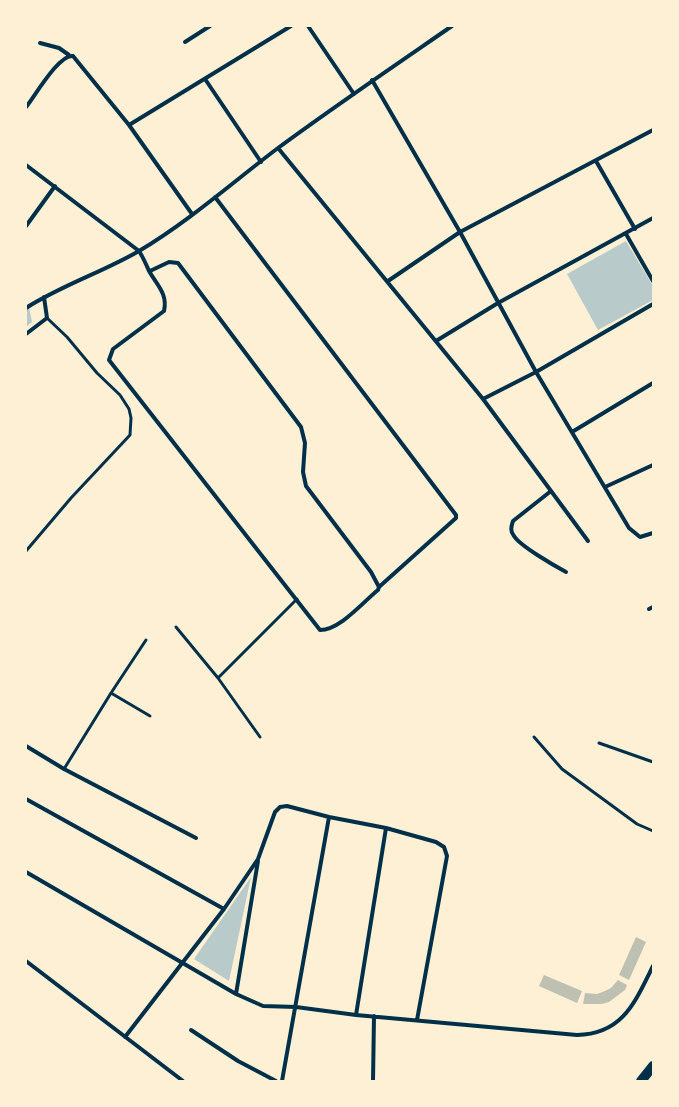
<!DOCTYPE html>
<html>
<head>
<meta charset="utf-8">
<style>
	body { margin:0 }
	#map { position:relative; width:679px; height:1107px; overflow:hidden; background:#fdf0d5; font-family:"Space Grotesk",sans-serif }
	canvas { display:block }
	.frame { position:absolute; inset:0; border:27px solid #fdf0d5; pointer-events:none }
</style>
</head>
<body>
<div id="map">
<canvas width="679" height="1107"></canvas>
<div class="frame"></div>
</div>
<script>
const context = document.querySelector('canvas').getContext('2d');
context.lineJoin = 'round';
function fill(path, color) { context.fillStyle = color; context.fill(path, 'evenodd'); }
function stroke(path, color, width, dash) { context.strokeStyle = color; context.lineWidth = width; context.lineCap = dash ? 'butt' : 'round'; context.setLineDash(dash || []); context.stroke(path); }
fill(new Path2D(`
	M 626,241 L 653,286 L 653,300 L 598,330 L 567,274 Z
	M 29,307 L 32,322 L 26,327 L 26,309 Z
	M 251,877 L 229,981 L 194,959 Z`), '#b9caca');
fill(new Path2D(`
	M 636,937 L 646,942 L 629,980 L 619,975 Z
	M 544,975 L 582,991 L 577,1003 L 539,986 Z
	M 618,980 L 627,985 L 625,990 L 609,1002 L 602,1004 L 583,1004 L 585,993 L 597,994 L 605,991 L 611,988 Z`), '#bec0b2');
stroke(new Path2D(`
	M 26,551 L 71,498 L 130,435 L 131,418 L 129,409 L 120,395 L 97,373 L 67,337 L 47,318
	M 176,627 L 218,678
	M 111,693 L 146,640
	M 260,737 L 218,678 L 297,599
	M 534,737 L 562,769 L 637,824 L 653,831
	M 599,743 L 653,762
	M 64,769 L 111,693 L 150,716`), '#003049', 3);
stroke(new Path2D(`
	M 308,26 L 354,94
	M 185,42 L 210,26
	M 40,43 L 59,48 L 69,55
	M 205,79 L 261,162
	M 372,80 L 460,232 L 536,372 L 629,528 L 640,537 L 653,533
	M 26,107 C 35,96 59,54 73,56 L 129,125 L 192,214
	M 129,125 L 291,26
	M 278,148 L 483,399 L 588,541
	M 596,161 L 635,229
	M 26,165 L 139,251 C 143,257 146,264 149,271 C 157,285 168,294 164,311 L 113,349 L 109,360 L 320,630 C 340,630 363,602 378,590 L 379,587 L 371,572 L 306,486 L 303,472 L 305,443 L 301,427 L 178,263 L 169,262 L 150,271
	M 215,197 L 456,515 L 456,518 L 379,587
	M 26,226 L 55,186
	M 626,234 L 653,281
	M 388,281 L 460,232 L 653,130
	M 26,308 C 62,285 103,272 139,251 C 188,222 233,182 278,148 C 335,106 394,66 452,26
	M 26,334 L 47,318 L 44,297
	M 436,341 L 498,303 L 653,218
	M 483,399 L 536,372 L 653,304
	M 572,432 L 653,383
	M 605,487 L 653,465
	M 551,491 L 513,521 C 511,527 510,531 514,536 C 520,546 555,566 566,572
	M 649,609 L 653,607
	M 26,746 L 64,769 L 196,838
	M 26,799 L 224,909
	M 26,872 L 236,994 L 263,1006 L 296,1007 L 356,1015 L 577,1035 C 623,1034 635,1002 653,966
	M 26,961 L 183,1081
	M 236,994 L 258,861
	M 356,1015 L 386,828
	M 191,1030 L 238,1061 L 276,1081
	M 125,1037 L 224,909 L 258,859 L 275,812 L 280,807 L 287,806 L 329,817 L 386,828 L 436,842 L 444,847 L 447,856 L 417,1020
	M 282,1081 L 329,817
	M 373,1081 L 374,1016`), '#003049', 4);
stroke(new Path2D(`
	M 641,1081 L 653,1066`), '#003049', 10);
</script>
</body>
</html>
